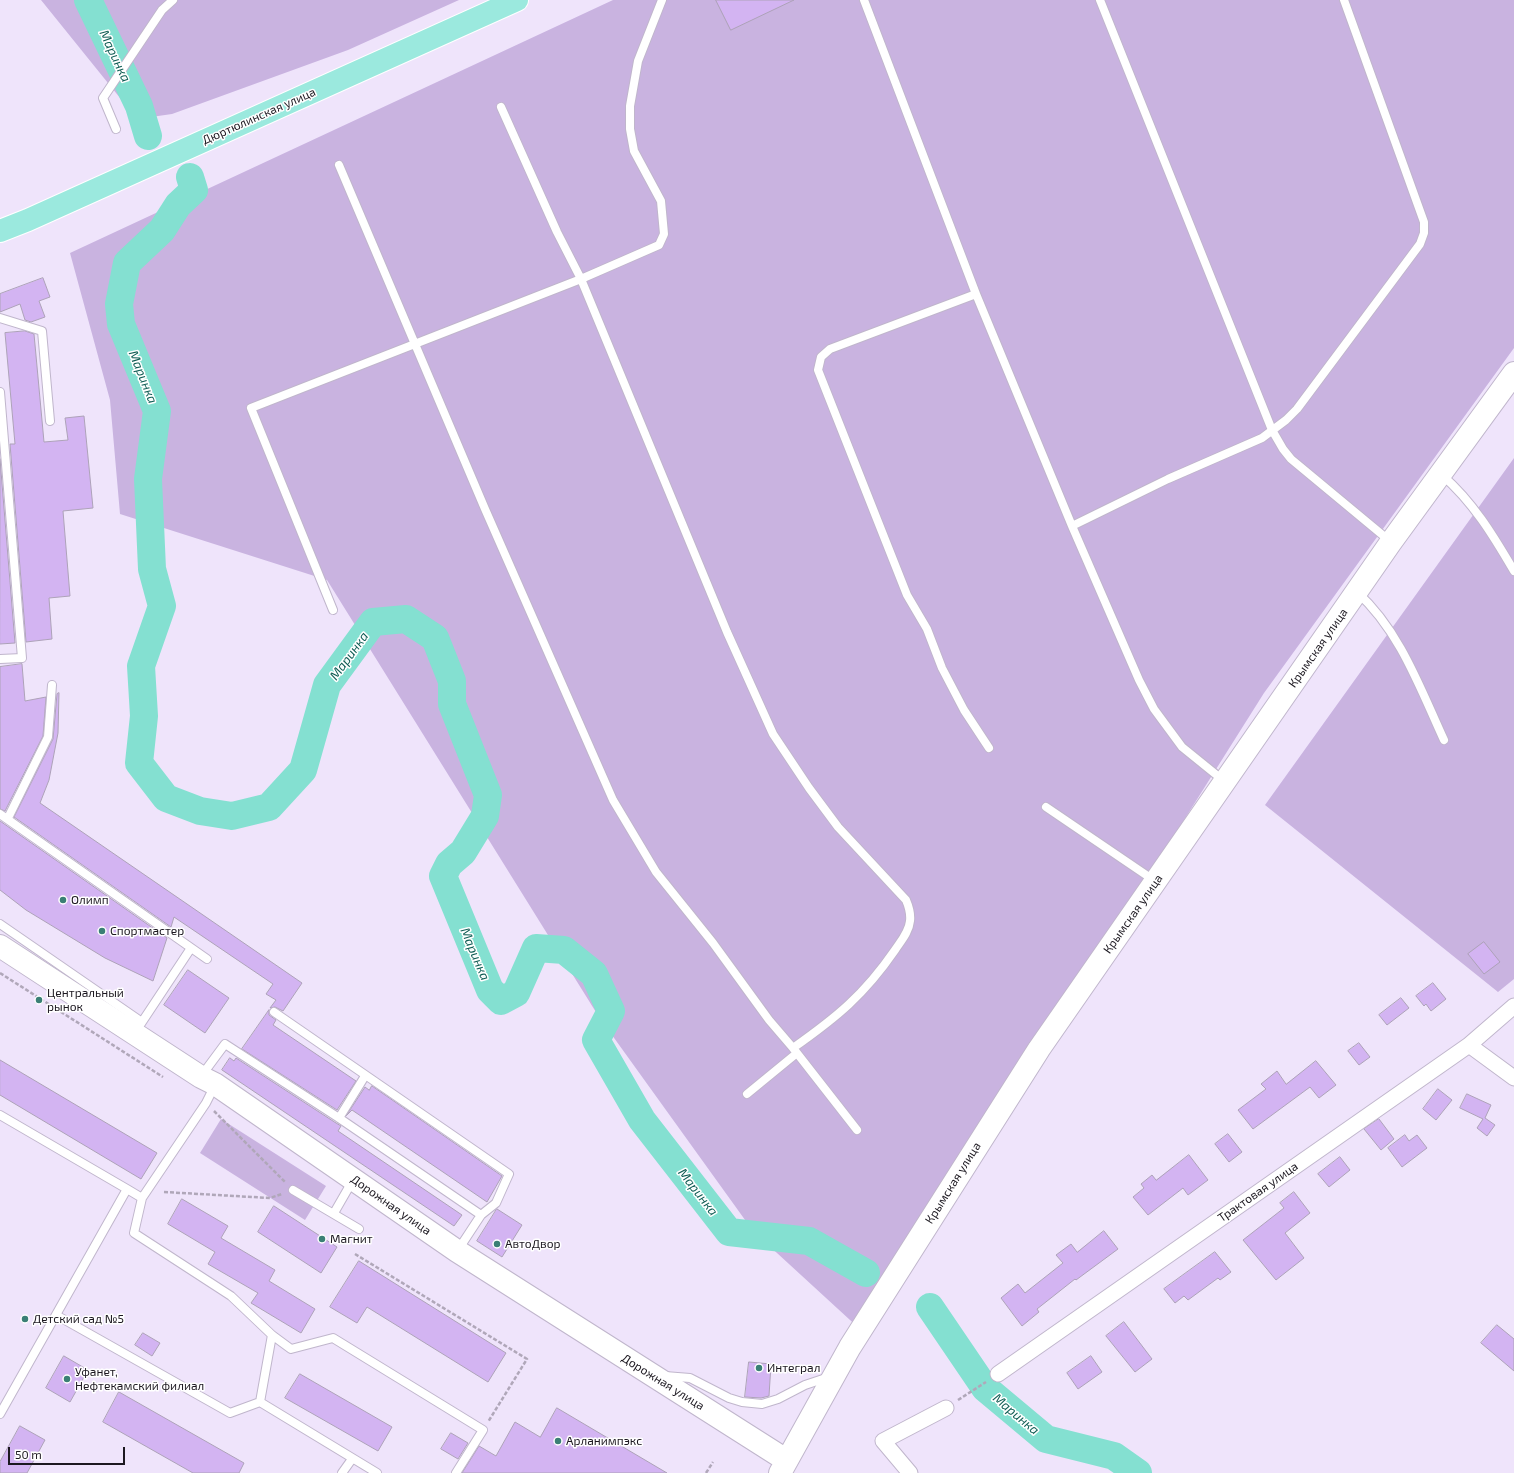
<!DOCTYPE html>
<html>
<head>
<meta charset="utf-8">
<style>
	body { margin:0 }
	#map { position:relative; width:1514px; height:1473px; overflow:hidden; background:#efe4fb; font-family:"Exo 2",sans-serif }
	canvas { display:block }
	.scale { position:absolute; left:8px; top:1447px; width:117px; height:18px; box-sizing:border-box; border:2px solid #1c1820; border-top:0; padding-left:5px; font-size:12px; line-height:14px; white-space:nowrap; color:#1c1820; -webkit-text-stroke:3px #fff; paint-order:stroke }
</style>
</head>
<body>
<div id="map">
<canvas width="1514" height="1473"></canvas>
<div class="scale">50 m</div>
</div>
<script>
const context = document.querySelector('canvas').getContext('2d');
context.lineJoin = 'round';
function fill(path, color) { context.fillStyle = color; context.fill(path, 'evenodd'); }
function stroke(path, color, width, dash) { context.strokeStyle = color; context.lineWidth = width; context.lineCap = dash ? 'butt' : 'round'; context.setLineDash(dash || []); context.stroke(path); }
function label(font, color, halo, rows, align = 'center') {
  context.font = font + ' "Exo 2",sans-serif'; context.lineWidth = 3; context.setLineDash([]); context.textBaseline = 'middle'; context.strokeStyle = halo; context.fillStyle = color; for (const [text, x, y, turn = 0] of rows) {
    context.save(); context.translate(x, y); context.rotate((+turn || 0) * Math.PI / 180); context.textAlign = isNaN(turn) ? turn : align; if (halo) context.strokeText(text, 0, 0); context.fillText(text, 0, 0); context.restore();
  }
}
fill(new Path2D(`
	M 41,0 L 459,0 L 348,50 L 172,114 L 137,119 Z
	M 613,0 L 1514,0 L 1514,348 L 1264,693 L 862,1331 L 753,1231 L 599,1017 L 327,580 L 120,514 L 110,400 L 70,253 Z
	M 1514,458 L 1514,979 L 1498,992 L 1265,805 Z
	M 221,1119 L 326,1186 L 305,1220 L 200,1153 Z`), '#c9b3e0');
stroke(new Path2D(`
	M 88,0 L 139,106 L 148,136
	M 190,177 L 194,190 L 178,205 L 162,230 L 127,263 L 119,304 L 121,324 L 157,411 L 148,479 L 152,569 L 162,606 L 141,666 L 144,716 L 139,763 L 166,798 L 200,811 L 232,816 L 269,807 L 303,770 L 327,685 L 373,622 L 406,619 L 435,638 L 452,681 L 452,704 L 488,795 L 485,816 L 463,852 L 449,864 L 443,876 L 490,990 L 501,1001 L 516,993 L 536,948 L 564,950 L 594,974 L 611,1011 L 596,1040 L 642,1120 L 729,1232 L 809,1241 L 866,1273
	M 930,1307 L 985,1388 L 1046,1439 L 1114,1456 L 1138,1473`), '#84e0d1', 28);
const building = new Path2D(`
	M 716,0 L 794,0 L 731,30 Z
	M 43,278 L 50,297 L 39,301 L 45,317 L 31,322 L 25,320 L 20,304 L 0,312 L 0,294 Z
	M 25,331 L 34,334 L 44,442 L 68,440 L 65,418 L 84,416 L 93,508 L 63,511 L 70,596 L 49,598 L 52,639 L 26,642 L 10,444 L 15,444 L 5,333 Z
	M 0,459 L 15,643 L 0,644 Z
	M 22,664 L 25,701 L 46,697 L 43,736 L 5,811 L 0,809 L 0,667 Z
	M 59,693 L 58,733 L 49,780 L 40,803 L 302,983 L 283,1011 L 275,1007 L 270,1008 L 276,1000 L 266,994 L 273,984 L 174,917 L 171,927 L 14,817 L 53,739 L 57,694 Z
	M 0,821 L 167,938 L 153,981 L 105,958 L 26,910 L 0,890 Z
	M 1484,942 L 1500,962 L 1484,974 L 1468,954 Z
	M 188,970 L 229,998 L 205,1033 L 164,1005 Z
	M 1433,983 L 1446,999 L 1431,1011 L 1426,1004 L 1424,1006 L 1416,996 Z
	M 1401,998 L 1409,1008 L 1387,1025 L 1379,1015 Z
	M 269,1010 L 269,1015 L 276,1020 L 273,1025 L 356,1081 L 337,1110 L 242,1049 Z
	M 1359,1043 L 1370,1057 L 1359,1065 L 1348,1051 Z
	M 230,1058 L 234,1061 L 236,1058 L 336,1123 L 341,1126 L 338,1131 L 462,1215 L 454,1226 L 222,1070 Z
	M 0,1060 L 157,1153 L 141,1179 L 0,1095 Z
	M 1316,1061 L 1336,1085 L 1319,1098 L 1310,1087 L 1253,1129 L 1238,1110 L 1266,1089 L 1261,1084 L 1277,1071 L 1286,1084 Z
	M 372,1086 L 502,1176 L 487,1202 L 352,1110 L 346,1116 L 365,1087 L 369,1090 Z
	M 1438,1089 L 1452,1100 L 1436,1120 L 1423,1109 Z
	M 1467,1094 L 1491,1105 L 1485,1118 L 1495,1125 L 1487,1136 L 1477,1128 L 1483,1119 L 1460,1108 Z
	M 1379,1119 L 1394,1139 L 1381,1150 L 1364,1129 Z
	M 1228,1134 L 1242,1152 L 1229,1162 L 1215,1144 Z
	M 1405,1135 L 1409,1141 L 1417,1135 L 1427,1148 L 1402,1167 L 1388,1148 Z
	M 1189,1155 L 1208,1180 L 1188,1195 L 1183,1188 L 1148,1215 L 1133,1197 L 1144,1188 L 1141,1184 L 1152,1175 L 1156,1180 Z
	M 1340,1157 L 1350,1170 L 1329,1187 L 1318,1174 Z
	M 1294,1192 L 1310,1213 L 1285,1233 L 1304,1258 L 1276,1280 L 1243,1240 L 1284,1208 L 1280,1203 Z
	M 182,1199 L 228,1226 L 221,1238 L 275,1270 L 269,1281 L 315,1309 L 301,1333 L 251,1303 L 258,1293 L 208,1264 L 215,1252 L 168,1224 Z
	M 274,1206 L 337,1247 L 321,1273 L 258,1232 Z
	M 497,1209 L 522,1225 L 502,1257 L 477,1241 Z
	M 1104,1231 L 1118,1249 L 1076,1280 L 1075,1279 L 1037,1309 L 1039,1312 L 1022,1326 L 1001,1298 L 1018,1284 L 1025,1293 L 1063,1263 L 1056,1255 L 1071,1244 L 1077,1252 Z
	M 1215,1252 L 1231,1272 L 1220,1280 L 1218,1278 L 1188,1300 L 1184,1296 L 1175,1303 L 1164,1289 Z
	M 359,1261 L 506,1353 L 488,1382 L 367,1307 L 357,1323 L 330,1307 Z
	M 1124,1322 L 1152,1359 L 1135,1372 L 1106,1336 Z
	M 1497,1325 L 1514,1339 L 1514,1371 L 1481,1343 Z
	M 143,1333 L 160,1343 L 152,1356 L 135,1345 Z
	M 64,1356 L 88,1370 L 70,1402 L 46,1388 Z
	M 1091,1356 L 1102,1372 L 1078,1389 L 1067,1373 Z
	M 749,1362 L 771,1364 L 769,1396 L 761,1398 L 745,1397 Z
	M 300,1374 L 392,1427 L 378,1451 L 285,1398 Z
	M 119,1392 L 244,1463 L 239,1473 L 193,1473 L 103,1422 Z
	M 557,1408 L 667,1473 L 462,1473 L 479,1446 L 496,1456 L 515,1422 L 540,1437 Z
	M 20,1426 L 45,1440 L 27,1473 L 0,1473 L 0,1462 Z
	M 451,1433 L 468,1443 L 458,1459 L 441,1449 Z`);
fill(building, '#d3b4f2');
stroke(building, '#ada2b8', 1);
const lane = new Path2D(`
	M 864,0 L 976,294 L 1072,526 L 1139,680 L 1154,709 L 1182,747 L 1224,781
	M 1100,0 L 1272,430 L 1283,449 L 1291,459 L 1391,542
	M 501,107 L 557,232 L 581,279 L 727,632 L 773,734 L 809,788 L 838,827 L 906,900 C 909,907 911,913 910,921 C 909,932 901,941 895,950 C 864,995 837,1017 793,1048
	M 116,129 L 103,98 L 162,10 L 173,0
	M 339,165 L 485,509 L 613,800 L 656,872 L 713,943 L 769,1020 L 793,1048 L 857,1130
	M 976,294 L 830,349 L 821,357 L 818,370 L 907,595 L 927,629 L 942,668 L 964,710 L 989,748
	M 0,318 L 42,331 L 50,421
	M 0,392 L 22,658 L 0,659
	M 1442,475 C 1473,502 1493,535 1514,571
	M 1072,526 L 1168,479 L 1262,438 L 1286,420 L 1297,409 L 1420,244 L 1424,233 L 1424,222 L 1344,0
	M 1357,592 C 1400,631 1420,688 1444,740
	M 333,610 L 251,408 L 581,279 L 659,245 L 664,234 L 661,201 L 634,151 L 630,129 L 630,106 L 638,61 L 662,0
	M 1046,807 L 1155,881
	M 0,814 L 207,959
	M 8,818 L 48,737 L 52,685
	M 0,924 L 142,1022
	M 274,1012 L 509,1174 L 496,1203 L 481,1215
	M 140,1025 L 191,948
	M 202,1075 L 225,1044 L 339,1118 L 481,1215 L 458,1250
	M 215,1085 L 206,1103 L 142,1198 L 134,1233 L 231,1296 L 272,1335 L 291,1349 L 333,1338 L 483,1430 L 456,1473
	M 747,1094 L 797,1053
	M 0,1115 L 127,1189
	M 339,1118 L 365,1076
	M 293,1190 L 359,1229
	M 334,1213 L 353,1180
	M 56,1315 L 230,1413 L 260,1402
	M 665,1376 L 690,1378 L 729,1398 L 742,1402 L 762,1404 L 778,1399 L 805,1385 L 829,1377
	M 260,1402 L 377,1473
	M 260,1402 L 272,1335
	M 0,1414 L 127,1189 L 142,1198
	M 342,1473 L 352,1459`);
const street = new Path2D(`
	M 1469,1045 L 1514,1078
	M 998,1374 L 1469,1045 L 1514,1006
	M 910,1473 L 883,1441 L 946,1408`);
const secondary = new Path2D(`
	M 0,946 L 201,1077 L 215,1084 L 457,1251 L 786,1460
	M 780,1473 L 850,1347 L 1039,1049 L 1391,542 L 1514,373`);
const primary = new Path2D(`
	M 0,231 L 28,220 L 517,0`);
stroke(lane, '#c0b6cc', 10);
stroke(street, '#c0b6cc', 17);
stroke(secondary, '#c0b6cc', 24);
stroke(primary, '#fff', 24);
stroke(new Path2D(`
	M 0,973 L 163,1077
	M 214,1111 L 285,1182
	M 164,1192 L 270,1198 L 282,1194
	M 355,1254 L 527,1359 L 488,1422
	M 958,1400 L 986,1382
	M 706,1473 L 713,1462`), '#b0a7b9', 2.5, [4, 2]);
stroke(lane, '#fff', 8);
stroke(street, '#fff', 15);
stroke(secondary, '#fff', 22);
stroke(primary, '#9be9de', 22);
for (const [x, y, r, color] of [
	[63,900,4,"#3a7f75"],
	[102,931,4,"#3a7f75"],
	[39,1000,4,"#3a7f75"],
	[322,1239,4,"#3a7f75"],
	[497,1244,4,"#3a7f75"],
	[25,1319,4,"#3a7f75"],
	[759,1368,4,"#3a7f75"],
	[67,1379,4,"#3a7f75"],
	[558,1441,4,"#3a7f75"]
]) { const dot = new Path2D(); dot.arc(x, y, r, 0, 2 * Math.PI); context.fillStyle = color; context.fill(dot); stroke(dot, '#fff', 1.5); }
label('12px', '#1c1820', '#fff', [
	["Дюртюлинская улица",259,116,-24],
	["Крымская улица",1318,648,-55],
	["Крымская улица",1133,914,-55],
	["Крымская улица",953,1183,-58],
	["Трактовая улица",1258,1192,-35],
	["Дорожная улица",391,1205,35],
	["Дорожная улица",663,1382,32]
]);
label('12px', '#1c1820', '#fff', [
	["Олимп",71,900],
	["Спортмастер",110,931],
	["Центральный",47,993],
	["рынок",47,1007],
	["Магнит",330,1239],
	["АвтоДвор",505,1244],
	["Детский сад №5",33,1319],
	["Интеграл",767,1368],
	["Уфанет,",75,1372],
	["Нефтекамский филиал",75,1386],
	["Арланимпэкс",566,1441]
], 'left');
label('italic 13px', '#105e55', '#fff', [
	["Маринка",115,56,65],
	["Маринка",143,377,68],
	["Маринка",349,656,-54],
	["Маринка",475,954,67],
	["Маринка",698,1192,52],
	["Маринка",1016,1414,40]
]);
</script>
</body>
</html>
